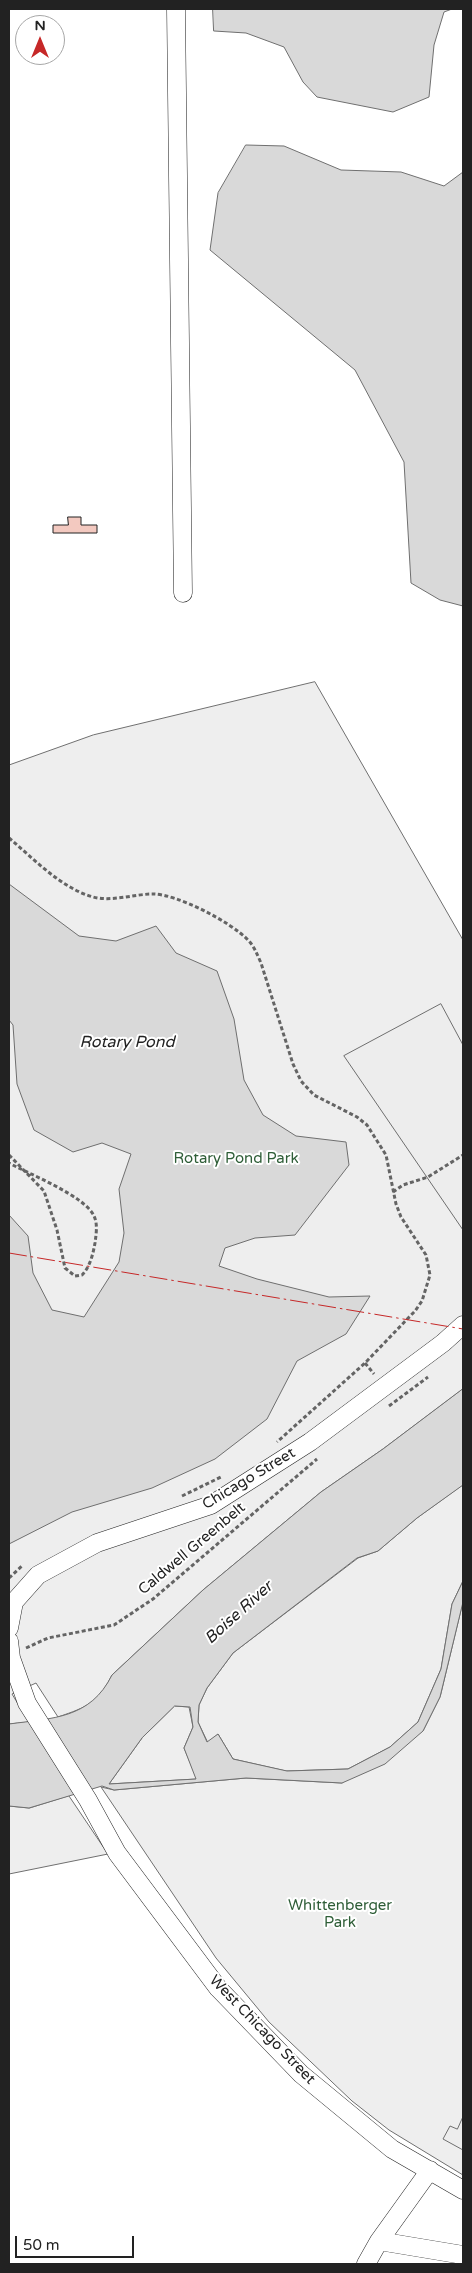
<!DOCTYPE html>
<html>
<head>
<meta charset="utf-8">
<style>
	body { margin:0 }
	#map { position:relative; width:472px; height:2273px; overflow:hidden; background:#fff; font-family:"Varela Round",sans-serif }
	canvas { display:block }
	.frame { position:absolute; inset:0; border:10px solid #222; pointer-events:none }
	.north { position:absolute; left:15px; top:15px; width:50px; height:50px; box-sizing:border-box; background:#fff; border:1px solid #a7a7a7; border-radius:50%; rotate:0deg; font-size:14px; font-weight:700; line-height:20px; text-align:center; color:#222 }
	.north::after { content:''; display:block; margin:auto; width:18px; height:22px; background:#c62828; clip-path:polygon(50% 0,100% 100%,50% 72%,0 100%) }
	.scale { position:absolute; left:15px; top:2236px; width:119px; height:22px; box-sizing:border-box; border:2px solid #222; border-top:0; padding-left:6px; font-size:15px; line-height:18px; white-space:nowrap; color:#222; -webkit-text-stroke:4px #fff; paint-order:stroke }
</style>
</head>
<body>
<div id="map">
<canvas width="472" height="2273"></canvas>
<div class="frame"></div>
<div class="north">N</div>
<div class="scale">50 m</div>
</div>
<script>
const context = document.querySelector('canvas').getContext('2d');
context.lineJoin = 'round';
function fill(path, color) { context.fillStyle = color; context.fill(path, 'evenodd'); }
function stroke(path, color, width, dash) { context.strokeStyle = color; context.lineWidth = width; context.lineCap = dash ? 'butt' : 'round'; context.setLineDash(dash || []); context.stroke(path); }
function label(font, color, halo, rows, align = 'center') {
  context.font = font + ' "Varela Round",sans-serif'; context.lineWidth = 4; context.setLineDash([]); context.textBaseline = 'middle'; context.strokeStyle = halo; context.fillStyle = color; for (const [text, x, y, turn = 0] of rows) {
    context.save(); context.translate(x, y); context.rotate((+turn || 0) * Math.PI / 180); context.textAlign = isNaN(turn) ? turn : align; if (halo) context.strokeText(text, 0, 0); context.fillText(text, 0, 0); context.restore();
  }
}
const green = new Path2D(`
	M 315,682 L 463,940 L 463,1389 L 383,1449 L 321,1492 L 203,1590 L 112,1675 C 98,1703 87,1707 58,1717 L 36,1683 L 12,1694 L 29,1722 L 9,1724 L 9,765 L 93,735 Z
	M 463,1485 L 463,1581 L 452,1604 L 441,1669 L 418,1722 L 390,1747 L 348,1769 L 286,1771 L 233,1759 L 218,1734 L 208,1743 L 198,1722 L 199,1705 L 207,1688 L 233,1653 L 358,1558 L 378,1551 L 417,1518 Z
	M 463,1602 L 463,2175 L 389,2130 L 352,2101 L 269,2022 L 216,1958 L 101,1787 L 114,1790 L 246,1778 L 342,1783 L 423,1731 L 440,1697 Z
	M 175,1706 L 189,1707 L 193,1727 L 184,1748 L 197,1779 L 109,1784 L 142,1738 Z
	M 69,1796 L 108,1854 L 9,1874 L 9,1806 L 29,1808 Z`);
fill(green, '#eee');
stroke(green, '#6f6f6f', 1);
const parking = new Path2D(`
	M 441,1004 L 463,1045 L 463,1230 L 344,1056 Z
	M 463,2117 L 463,2150 L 443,2139 L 450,2126 L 457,2129 Z`);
fill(parking, '#ededed');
stroke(parking, '#6f6f6f', 1);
const water = new Path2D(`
	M 213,9 L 452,9 L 444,12 L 434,45 L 429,97 L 393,112 L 317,97 L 303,82 L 284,47 L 246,33 L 214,31 Z
	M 246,145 L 284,146 L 341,170 L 401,172 L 444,186 L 463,172 L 463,606 L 440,600 L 411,583 L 404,462 L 355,370 L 210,250 L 218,193 Z
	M 9,884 L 79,936 L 116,941 L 156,926 L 176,953 L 217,971 L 234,1019 L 244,1080 L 263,1115 L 296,1136 L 346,1142 L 349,1165 L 295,1235 L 255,1238 L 225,1248 L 219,1266 L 257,1279 L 329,1297 L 370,1296 L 346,1334 L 297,1361 L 267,1419 L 215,1459 L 152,1488 L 72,1512 L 9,1544 L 9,1215 L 28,1236 L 33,1273 L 52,1310 L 84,1317 L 119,1262 L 124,1233 L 119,1189 L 131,1154 L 102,1143 L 73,1152 L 34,1130 L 17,1084 L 13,1025 L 9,1020 Z
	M 463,1389 L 463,1485 L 417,1518 L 378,1551 L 357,1558 L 233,1653 L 207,1688 L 199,1705 L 198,1722 L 207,1742 L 218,1734 L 233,1759 L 287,1771 L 348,1769 L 390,1747 L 418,1722 L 441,1669 L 452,1604 L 463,1581 L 463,1602 L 440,1697 L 423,1731 L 385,1764 L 342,1783 L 246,1778 L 114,1790 L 102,1786 L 29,1808 L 9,1806 L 9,1724 C 53,1718 90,1719 112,1675 L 203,1590 L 321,1492 L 383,1449 ZM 175,1706 L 190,1707 L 193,1727 L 184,1748 L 196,1779 L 109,1784 L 142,1738 Z`);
fill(water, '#d9d9d9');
stroke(water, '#6f6f6f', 1);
const building = new Path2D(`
	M 68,517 L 81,517 L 81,525 L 97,525 L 97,533 L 53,533 L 53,525 L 68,525 Z`);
fill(building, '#f3c9c0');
stroke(building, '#222', 1);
const minor = new Path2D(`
	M 176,9 L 183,593
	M 9,1628 L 14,1602 L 38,1575 L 97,1543 L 211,1505 L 310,1442 L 443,1343 L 463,1325
	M 9,1641 L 11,1658 L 27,1703 L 88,1800 L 117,1853 L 218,1988 L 301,2074 L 392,2149 L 463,2190
	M 379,2241 L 463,2255
	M 366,2264 L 379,2241 L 430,2170`);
stroke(minor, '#222', 19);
stroke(new Path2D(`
	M 9,838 C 34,859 61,888 93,897 C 112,902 134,894 153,894 C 177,894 231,922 248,940 C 254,946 257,954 261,963 L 293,1064 L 301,1081 L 314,1095 L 357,1117 L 367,1125 L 386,1155 L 396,1204 L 401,1217 L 426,1255 L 430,1275 L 422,1301 L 415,1311 L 365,1363 L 277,1442
	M 9,1155 L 44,1191 L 57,1230 L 65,1268 L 75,1276 L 82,1275 C 90,1267 93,1254 95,1243 C 96,1235 98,1224 94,1216 C 85,1196 29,1174 9,1163
	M 393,1192 L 403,1185 L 428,1177 L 463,1155
	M 365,1363 L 374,1374
	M 389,1406 L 428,1377
	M 182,1496 L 221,1477
	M 9,1578 L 23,1565
	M 26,1648 L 48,1638 L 114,1625 L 153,1599 L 317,1459`), '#646464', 3, [4, 2.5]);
stroke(minor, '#fff', 18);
stroke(new Path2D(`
	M 9,1253 L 463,1329`), '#c62828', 1, [18, 4, 2.5, 4]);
label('15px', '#2f5e38', '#fff', [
	["Rotary Pond Park",236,1159],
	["Whittenberger",340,1906],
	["Park",340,1923]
]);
label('15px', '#222', '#fff', [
	["Chicago Street",249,1479,-31],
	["Caldwell Greenbelt",192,1549,-40],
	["West Chicago Street",262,2030,46]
]);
label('italic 16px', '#222', '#fff', [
	["Rotary Pond",127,1043],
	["Boise River",239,1613,-42]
]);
</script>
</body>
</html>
